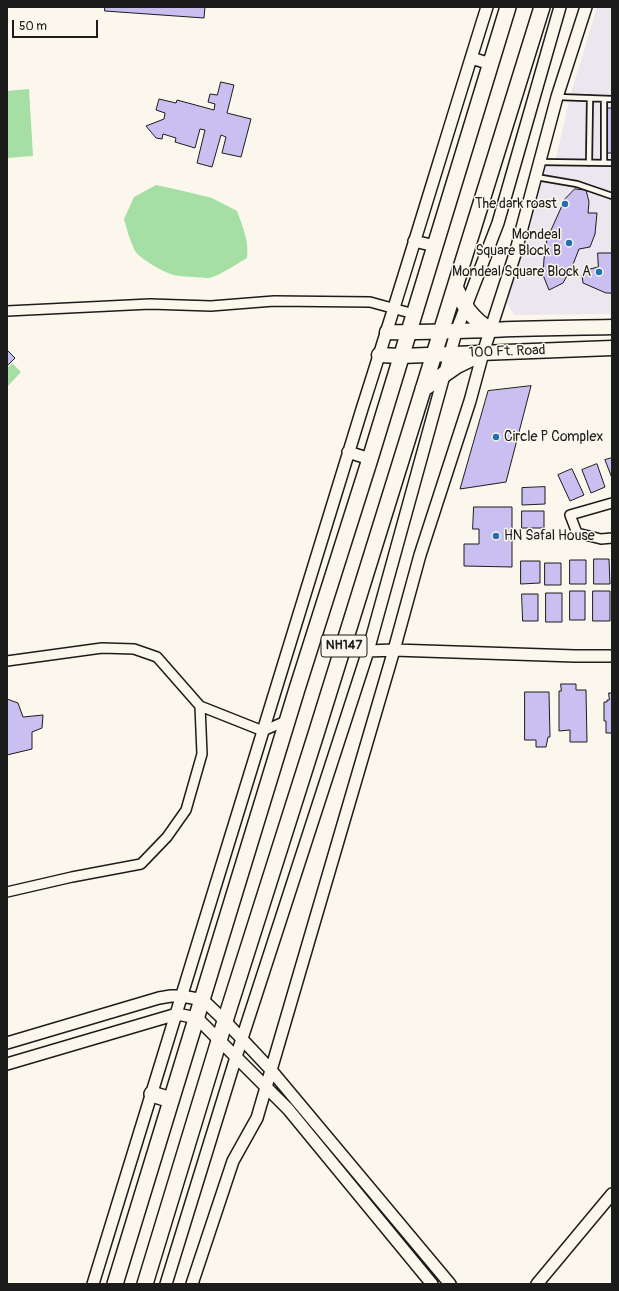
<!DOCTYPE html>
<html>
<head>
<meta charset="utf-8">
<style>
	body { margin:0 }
	#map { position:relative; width:619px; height:1291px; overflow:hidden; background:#fbf7ec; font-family:Pangolin,sans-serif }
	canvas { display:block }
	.frame { position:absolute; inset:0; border:8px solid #1c1c1c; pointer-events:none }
	.scale { position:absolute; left:12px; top:20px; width:86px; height:18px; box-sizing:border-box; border:2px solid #1c1c1c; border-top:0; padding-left:5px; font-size:12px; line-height:14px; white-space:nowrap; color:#1c1c1c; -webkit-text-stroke:3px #fbf7ec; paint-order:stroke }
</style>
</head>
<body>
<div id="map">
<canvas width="619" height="1291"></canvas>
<div class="frame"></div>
<div class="scale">50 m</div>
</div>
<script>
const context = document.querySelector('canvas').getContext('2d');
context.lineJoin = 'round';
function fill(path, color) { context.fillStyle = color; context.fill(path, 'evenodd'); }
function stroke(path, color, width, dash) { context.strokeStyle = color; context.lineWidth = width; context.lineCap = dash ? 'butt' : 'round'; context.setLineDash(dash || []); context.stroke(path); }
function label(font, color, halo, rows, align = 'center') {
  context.font = font + ' Pangolin,sans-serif'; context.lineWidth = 3; context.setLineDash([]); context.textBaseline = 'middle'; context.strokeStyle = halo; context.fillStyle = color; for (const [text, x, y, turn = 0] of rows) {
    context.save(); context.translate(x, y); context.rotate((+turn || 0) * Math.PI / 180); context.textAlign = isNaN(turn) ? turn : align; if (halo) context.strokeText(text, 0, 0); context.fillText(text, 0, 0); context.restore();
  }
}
fill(new Path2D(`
	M 597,7 L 612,7 L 612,161 L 555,162 L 571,93 Z
	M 541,164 L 612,164 L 612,314 L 515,315 L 503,298 Z`), '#ece6ee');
fill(new Path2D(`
	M 29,89 L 33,156 L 7,158 L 7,91 Z
	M 156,185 L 179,190 L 212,198 L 237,211 C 243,227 249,241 247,258 C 238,263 218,277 208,278 C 206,278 177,276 174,275 C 165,273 140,259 135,251 C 130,241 127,230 124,219 L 134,197 Z
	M 12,363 L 21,372 L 7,387 L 7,369 Z`), '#a5dfa4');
const building = new Path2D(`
	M 105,7 L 205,7 L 204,18 L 105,11 Z
	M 221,82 L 234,85 L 227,113 L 251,119 L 241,157 L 222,153 L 226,137 L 221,135 L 212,167 L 197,163 L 205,130 L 200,129 L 195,148 L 175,142 L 176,138 L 163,134 L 162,139 L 156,138 L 146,126 L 164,119 L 165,113 L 156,110 L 159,99 L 176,103 L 177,100 L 214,110 L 215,104 L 208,102 L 210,94 L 217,95 Z
	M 605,108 L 612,108 L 612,153 L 604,153 Z
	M 575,189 L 586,190 L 589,202 L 588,213 L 597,213 L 595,234 L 590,247 L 579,249 L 572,267 L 563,283 L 549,290 L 543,275 L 544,259 L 547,239 L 565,199 Z
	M 598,253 L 612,253 L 612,293 L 606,293 L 583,283 L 582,275 L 590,269 L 598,267 Z
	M 7,350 L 15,358 L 7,366 Z
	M 531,386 L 506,482 L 460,489 L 488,391 Z
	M 612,458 L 612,478 L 605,460 Z
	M 597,464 L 605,487 L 591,493 L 582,470 Z
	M 572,469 L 584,495 L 570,501 L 558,475 Z
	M 545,487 L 545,504 L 522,505 L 522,488 Z
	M 474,507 L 512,507 L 512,567 L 464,566 L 464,544 L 479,544 L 479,529 L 473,529 Z
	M 522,511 L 544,511 L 544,528 L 522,528 Z
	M 594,559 L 609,559 L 610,584 L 594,584 Z
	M 570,560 L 586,560 L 586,584 L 570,584 Z
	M 521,561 L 540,561 L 540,583 L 521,584 Z
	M 545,563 L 561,563 L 561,585 L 545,585 Z
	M 570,591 L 585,591 L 585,620 L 570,620 Z
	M 593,591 L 610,591 L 610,621 L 593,621 Z
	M 546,593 L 562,593 L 562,622 L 546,622 Z
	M 522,594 L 538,594 L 538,621 L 523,621 Z
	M 561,684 L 576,684 L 576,690 L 586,690 L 587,742 L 570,742 L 570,730 L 559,731 L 559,691 L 561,691 Z
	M 525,692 L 549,692 L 550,737 L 548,737 L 546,747 L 536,747 L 536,740 L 525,740 Z
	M 609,693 L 612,693 L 612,733 L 606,733 L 606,721 L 604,721 L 604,702 L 607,702 L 607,700 L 609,700 Z
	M 7,699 L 18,703 L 23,717 L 43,715 L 42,728 L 32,732 L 32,749 L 7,755 Z`);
fill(building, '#c9bff1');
stroke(building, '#1c1c1c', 1);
const service = new Path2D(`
	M 558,97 L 612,99
	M 604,99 L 604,163
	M 540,162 L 612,163
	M 589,163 L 590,98
	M 536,177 L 577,184 L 612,196`);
const minor = new Path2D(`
	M 7,311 L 150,304 L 211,306 L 274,301 L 370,302 L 414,314
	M 612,503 L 570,515 L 577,533 L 601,539 L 612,538
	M 7,661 L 102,648 L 134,649 L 157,657 L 200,706 L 263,731 L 288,720
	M 7,892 L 72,877 L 141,864 L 167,837 L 186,810 L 202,754 L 200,706`);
const tertiary = new Path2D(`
	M 471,58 L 491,64
	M 414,241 L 435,246
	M 348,452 L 370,459
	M 368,651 L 394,650 L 575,656 L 612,656
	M 7,1043 L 159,998 L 171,996 L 182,996 L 203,1000 L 225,1021 L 271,1070 L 450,1284
	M 7,1064 L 177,1014 L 197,1018 L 288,1109 L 432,1284
	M 93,1284 L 362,409 C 405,275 445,141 487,7
	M 166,1284 L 236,1057 L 368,651 L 456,332 L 498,223 L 560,7
	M 192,1284 L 233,1161 L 257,1118 L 394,650 L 420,555 L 470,401 L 483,353 L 515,254 L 557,97 L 586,7
	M 537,1284 L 612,1194`);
const primary = new Path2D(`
	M 387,332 C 421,333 456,331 490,330 C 531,328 571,328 612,327
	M 379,355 L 401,356 L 612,348`);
const trunk = new Path2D(`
	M 455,287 C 464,306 471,318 490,330
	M 423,389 L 456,366 L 483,353
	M 152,1094 L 171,1100
	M 115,1284 L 297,689 L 370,459 L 508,7
	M 145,1284 L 225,1021 L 316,734 L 542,7`);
stroke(service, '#1c1c1c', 8);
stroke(minor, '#1c1c1c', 12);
stroke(tertiary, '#1c1c1c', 14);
stroke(primary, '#1c1c1c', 17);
stroke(trunk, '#1c1c1c', 18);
stroke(service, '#fbf7ec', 4.5);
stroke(minor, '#fbf7ec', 9);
stroke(tertiary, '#fbf7ec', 11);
stroke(primary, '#fbf7ec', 14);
stroke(trunk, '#fbf7ec', 15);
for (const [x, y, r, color] of [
	[565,204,4,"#1f6fb2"],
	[569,243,4,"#1f6fb2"],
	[599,272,4,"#1f6fb2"],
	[496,437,4,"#1f6fb2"],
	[496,536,4,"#1f6fb2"]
]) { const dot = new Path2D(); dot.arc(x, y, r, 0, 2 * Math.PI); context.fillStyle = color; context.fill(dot); stroke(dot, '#fbf7ec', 1.5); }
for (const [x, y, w] of [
	[344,646,46]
]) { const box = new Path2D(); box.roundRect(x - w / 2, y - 11, w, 22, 3); context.fillStyle = '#fbf7ec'; context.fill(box); stroke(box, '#1c1c1c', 1); }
label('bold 13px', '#1c1c1c', null, [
	["NH147",344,646]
]);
label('14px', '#1c1c1c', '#fbf7ec', [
	["The dark roast",557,204],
	["Mondeal",561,235],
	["Square Block B",561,251],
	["Mondeal Square Block A",591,272],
	["Circle P Complex",504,437,"left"],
	["HN Safal House",504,536,"left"]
], 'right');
label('14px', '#1c1c1c', '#fbf7ec', [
	["100 Ft. Road",507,352,-2]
]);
</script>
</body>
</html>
